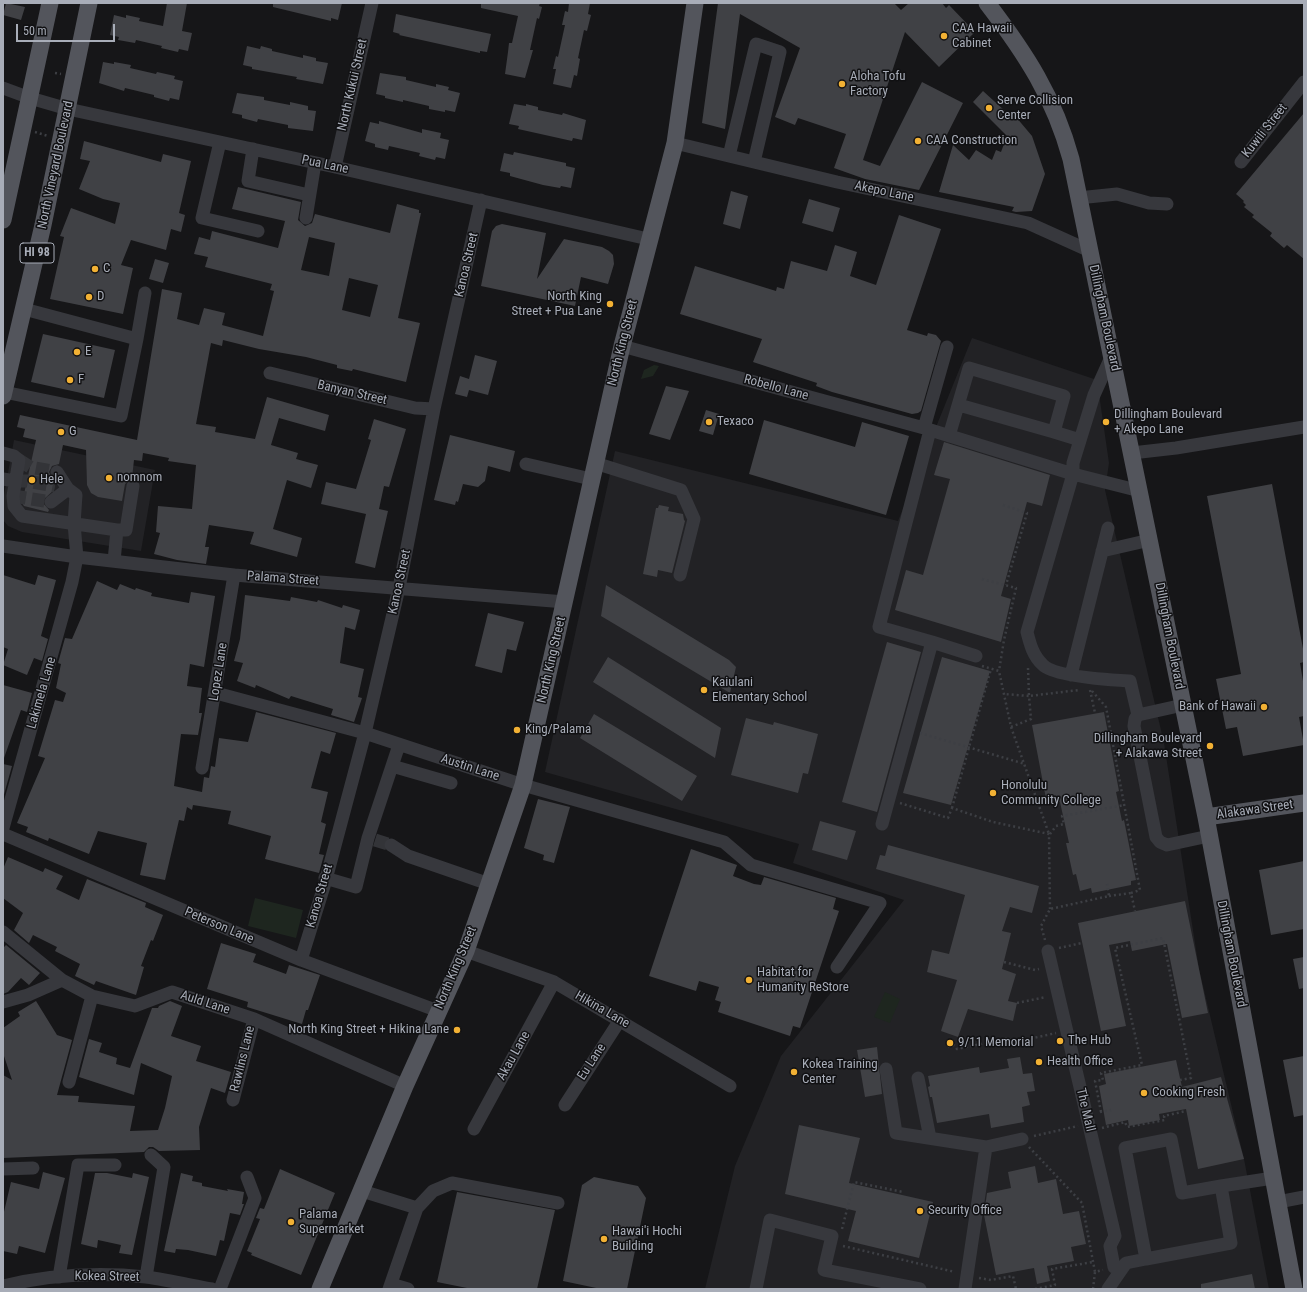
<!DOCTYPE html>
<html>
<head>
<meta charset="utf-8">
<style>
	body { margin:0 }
	#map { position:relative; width:1307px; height:1292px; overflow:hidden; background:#161618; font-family:"Roboto Condensed",sans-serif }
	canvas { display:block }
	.frame { position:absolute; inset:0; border:4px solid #a8adb8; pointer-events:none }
	.scale { position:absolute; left:16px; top:24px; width:99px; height:18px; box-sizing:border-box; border:2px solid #a8adb8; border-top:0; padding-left:5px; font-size:12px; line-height:14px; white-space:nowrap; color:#a8adb8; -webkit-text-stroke:3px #111113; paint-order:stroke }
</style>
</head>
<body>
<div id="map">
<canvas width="1307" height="1292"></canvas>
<div class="frame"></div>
<div class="scale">50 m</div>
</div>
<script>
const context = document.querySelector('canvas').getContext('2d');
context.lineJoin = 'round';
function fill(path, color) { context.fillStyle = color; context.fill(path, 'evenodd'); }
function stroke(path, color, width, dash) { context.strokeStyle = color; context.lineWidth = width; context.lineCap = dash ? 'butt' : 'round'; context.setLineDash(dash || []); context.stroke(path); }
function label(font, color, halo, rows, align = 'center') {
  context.font = font + ' "Roboto Condensed",sans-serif'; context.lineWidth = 3; context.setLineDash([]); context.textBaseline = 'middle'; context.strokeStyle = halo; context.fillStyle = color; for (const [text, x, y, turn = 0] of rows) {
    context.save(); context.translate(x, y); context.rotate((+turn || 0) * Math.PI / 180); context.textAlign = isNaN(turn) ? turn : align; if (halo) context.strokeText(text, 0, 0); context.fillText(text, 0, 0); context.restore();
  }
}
fill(new Path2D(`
	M 972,338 L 1097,380 L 1109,463 L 1105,490 L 1164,743 L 1199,969 L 1244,1159 L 1269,1289 L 705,1289 L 735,1166 L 781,1056 L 904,900 L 793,863 L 799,844 L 545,772 L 615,451 L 898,521 Z
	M 14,440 L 155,470 L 141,551 L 22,532 L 8,526 L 3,520 L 3,500 Z`), '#222225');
fill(new Path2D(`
	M 654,365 L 659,366 L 653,376 L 641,379 L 644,370 Z
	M 255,898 L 303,910 L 296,938 L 248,926 Z
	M 885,992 L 900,999 L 890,1023 L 874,1017 Z`), '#1e261f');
fill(new Path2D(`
	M 6,3 L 25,7 L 21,20 L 3,15 Z
	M 167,3 L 187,3 L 182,31 L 192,33 L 188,51 L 179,49 L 178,52 L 161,48 L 162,46 L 136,40 L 135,43 L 118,40 L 119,37 L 110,35 L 114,15 L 126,18 L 126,15 L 140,18 L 139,21 L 163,26 Z
	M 273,3 L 342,3 L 338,20 L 331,18 L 331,21 L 273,7 Z
	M 481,3 L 540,3 L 539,6 L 542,7 L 539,19 L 537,18 L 530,50 L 533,50 L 525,78 L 505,74 L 508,52 L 509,43 L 512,43 L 518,16 L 481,8 Z
	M 569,3 L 590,3 L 588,14 L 591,15 L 587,31 L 584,30 L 578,58 L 580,59 L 577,76 L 574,75 L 571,88 L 553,84 L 556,69 L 553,69 L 556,56 L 558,57 L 565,25 L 562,25 L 565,11 L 568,12 Z
	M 718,3 L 894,3 L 901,10 L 909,3 L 942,3 L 946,8 L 949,5 L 975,32 L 939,67 L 905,32 L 863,160 L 880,166 L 922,82 L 963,103 L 919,190 L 865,179 L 834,168 L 846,134 L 798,118 L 795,125 L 775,117 L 800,48 L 740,14 L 725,129 L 702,123 Z
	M 396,14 L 491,34 L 487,52 L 480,51 L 480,53 L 399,35 L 400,34 L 393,32 Z
	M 247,46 L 260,49 L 261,46 L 272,49 L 272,51 L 303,58 L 303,55 L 316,58 L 316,61 L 328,63 L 323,84 L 296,79 L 297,77 L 252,69 L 252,67 L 243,65 Z
	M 103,62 L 114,64 L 114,62 L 131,65 L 130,68 L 156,74 L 157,72 L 175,76 L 174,79 L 183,81 L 179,100 L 170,98 L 169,101 L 154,97 L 154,95 L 125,88 L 124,91 L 99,83 Z
	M 380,73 L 406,77 L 406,80 L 436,87 L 436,84 L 449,87 L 448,90 L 460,93 L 455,112 L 445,110 L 445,112 L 429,109 L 429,106 L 403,100 L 403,102 L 385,98 L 385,96 L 376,94 Z
	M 983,91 L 1005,111 L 1016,117 L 1032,136 L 1045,174 L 1032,211 L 1016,212 L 1012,211 L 1014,207 L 939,192 L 953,145 L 969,160 L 976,150 L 992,160 L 996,150 L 1001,152 L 1007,136 L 973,102 Z
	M 237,93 L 264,97 L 264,100 L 290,105 L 290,102 L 308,106 L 308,110 L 316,111 L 313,131 L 288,128 L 288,125 L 258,119 L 257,122 L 242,118 L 242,115 L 232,113 Z
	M 514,104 L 526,106 L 526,104 L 538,107 L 538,110 L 562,115 L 563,113 L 586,120 L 582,140 L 573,138 L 572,141 L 518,129 L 519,126 L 509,124 Z
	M 1304,113 L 1304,259 L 1287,245 L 1284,248 L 1270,236 L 1272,233 L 1252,217 L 1254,215 L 1244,207 L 1246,205 L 1243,202 L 1244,201 L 1236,194 Z
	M 379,121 L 422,133 L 422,129 L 441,133 L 440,138 L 449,140 L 445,159 L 436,157 L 435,160 L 419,156 L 420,153 L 389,146 L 388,150 L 375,147 L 375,144 L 365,141 L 370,122 L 379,124 Z
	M 84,141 L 161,162 L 163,154 L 191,161 L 179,213 L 185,215 L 181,232 L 171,229 L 166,250 L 131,240 L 121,265 L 133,268 L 123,314 L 50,299 L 64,237 L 60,236 L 71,208 L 115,224 L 120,203 L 103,199 L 79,189 L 90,161 L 80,159 Z
	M 514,152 L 566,163 L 566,166 L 575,168 L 571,188 L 561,186 L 560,188 L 543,185 L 510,176 L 510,173 L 500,171 L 504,153 L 513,155 Z
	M 238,187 L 301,202 L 298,220 L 305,226 L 312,223 L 315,214 L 390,233 L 397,204 L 419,210 L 419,213 L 421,213 L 398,318 L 420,323 L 406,382 L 353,369 L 352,371 L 337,368 L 337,365 L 306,357 L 259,349 L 223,340 L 222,346 L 211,343 L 196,424 L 216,427 L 215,432 L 255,439 L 267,397 L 329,415 L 325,431 L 279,418 L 271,445 L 298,453 L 296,459 L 318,465 L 311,488 L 287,480 L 273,529 L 302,538 L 297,557 L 250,544 L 254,532 L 209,525 L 205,547 L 209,547 L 206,564 L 177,560 L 154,554 L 160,533 L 156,532 L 158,506 L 192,509 L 196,465 L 168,461 L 169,458 L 143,453 L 142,461 L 134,460 L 132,478 L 125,484 L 122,501 L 98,497 L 91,493 L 87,485 L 86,450 L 63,445 L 59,464 L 52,466 L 49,472 L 55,484 L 54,490 L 44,499 L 43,503 L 49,510 L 48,512 L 24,506 L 22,503 L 36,440 L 23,437 L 25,429 L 17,427 L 20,415 L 137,440 L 162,289 L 182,293 L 177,319 L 199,325 L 204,308 L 225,313 L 222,325 L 263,336 L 274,291 L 270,290 L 272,284 L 205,267 L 208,257 L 194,254 L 199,237 L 210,240 L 212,231 L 278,248 L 285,221 L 232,209 ZM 309,237 L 335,243 L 329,276 L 301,270 ZM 349,278 L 378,285 L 370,317 L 342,310 Z
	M 731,191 L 748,196 L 740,229 L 723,224 Z
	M 809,199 L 840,208 L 833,232 L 802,223 Z
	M 899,215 L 941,229 L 907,330 L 927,336 L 928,333 L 936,335 L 941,341 L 921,411 L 918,413 L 912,414 L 832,392 L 816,386 L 817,383 L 753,362 L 762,339 L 680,314 L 695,266 L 776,291 L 777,287 L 784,289 L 791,261 L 827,271 L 835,245 L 857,252 L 850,276 L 876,285 Z
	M 502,224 L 546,233 L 537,279 L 564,239 L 602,247 L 609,251 L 613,255 L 614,264 L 608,284 L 581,277 L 575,306 L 481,286 L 492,231 L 496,226 Z
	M 155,259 L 169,263 L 163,283 L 149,279 Z
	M 43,334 L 115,350 L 104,398 L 31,382 Z
	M 475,355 L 497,361 L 488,395 L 469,390 L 467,397 L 455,394 L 460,376 L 469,379 Z
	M 666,386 L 689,391 L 670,440 L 649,434 Z
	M 706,410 L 719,414 L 713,435 L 699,431 Z
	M 374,419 L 406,429 L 389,487 L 384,486 L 379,509 L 388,511 L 375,568 L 355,563 L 366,514 L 321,504 L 326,482 L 356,489 L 371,440 L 368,439 Z
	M 764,420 L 855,447 L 862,422 L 909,436 L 886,515 L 749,474 Z
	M 450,435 L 515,451 L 510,472 L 488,466 L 485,481 L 478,487 L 463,484 L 458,502 L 456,501 L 455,505 L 434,500 Z
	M 944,442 L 1050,475 L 1042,506 L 1027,502 L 1001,596 L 1011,599 L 1001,642 L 895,610 L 906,570 L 923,575 L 950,479 L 934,475 Z
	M 1272,484 L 1304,654 L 1304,662 L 1300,663 L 1304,687 L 1304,716 L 1299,717 L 1304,745 L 1243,756 L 1237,727 L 1226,729 L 1216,679 L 1241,674 L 1207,496 Z
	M 659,505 L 669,507 L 668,511 L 683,514 L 684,520 L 685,521 L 672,573 L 658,570 L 657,577 L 643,574 L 656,508 L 658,508 Z
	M 3,575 L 35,585 L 38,575 L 56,580 L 41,636 L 48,639 L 42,661 L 34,658 L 27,675 L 3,665 L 8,649 L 3,647 Z
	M 97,581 L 117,590 L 120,584 L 135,590 L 136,588 L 152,593 L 151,596 L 189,603 L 191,592 L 215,596 L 204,667 L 190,664 L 187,686 L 202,688 L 199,713 L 202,713 L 198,735 L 181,734 L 174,786 L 202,792 L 204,777 L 209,778 L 211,766 L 215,767 L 219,738 L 248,742 L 256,712 L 336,733 L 330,754 L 321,751 L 311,788 L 328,792 L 321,822 L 326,824 L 319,854 L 324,855 L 319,873 L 265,859 L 271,836 L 228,824 L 231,811 L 193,805 L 192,810 L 187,807 L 184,821 L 179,820 L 165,880 L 140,875 L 147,843 L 98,831 L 89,854 L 49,838 L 48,841 L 26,832 L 28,827 L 17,823 L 45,758 L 38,756 L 55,700 L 63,702 L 66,693 L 56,688 L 61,664 L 58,663 L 65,638 L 72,639 Z
	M 606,585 L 729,660 L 736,667 L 730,693 L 601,616 Z
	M 245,595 L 290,601 L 291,597 L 317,602 L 318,600 L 342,608 L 343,605 L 360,610 L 355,630 L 345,627 L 340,663 L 364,669 L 358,697 L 362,698 L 354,722 L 331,715 L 333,709 L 291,696 L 289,699 L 256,685 L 255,688 L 237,681 L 243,663 L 234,661 L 240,639 Z
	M 488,613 L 524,622 L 516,651 L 507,649 L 502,673 L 475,666 Z
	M 887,642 L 921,652 L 877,812 L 842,802 Z
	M 608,657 L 721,728 L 715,758 L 593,682 Z
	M 942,657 L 990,671 L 951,805 L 903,793 Z
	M 3,685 L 32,693 L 27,712 L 21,710 L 4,758 L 3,758 Z
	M 1104,712 L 1119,791 L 1116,792 L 1122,821 L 1124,820 L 1136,880 L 1131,881 L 1131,885 L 1092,893 L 1091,888 L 1080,891 L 1076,874 L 1073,875 L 1066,843 L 1069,843 L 1060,802 L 1047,804 L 1032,725 Z
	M 594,714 L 697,776 L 682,801 L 580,738 Z
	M 746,718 L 773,725 L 774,722 L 818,734 L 808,774 L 803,773 L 798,793 L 731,775 Z
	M 3,764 L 12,766 L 3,798 Z
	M 538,799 L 570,807 L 554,863 L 543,860 L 544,855 L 524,848 Z
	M 820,821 L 856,831 L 847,860 L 812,850 Z
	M 888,845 L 1039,886 L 1032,913 L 1010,907 L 1002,931 L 1011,933 L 1002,969 L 1016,974 L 1008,1001 L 1017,1003 L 1013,1021 L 968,1009 L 958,1037 L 941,1031 L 957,980 L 927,972 L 932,950 L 949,954 L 965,895 L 876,869 L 880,855 L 885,856 Z
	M 691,849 L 737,865 L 733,876 L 754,884 L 761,885 L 764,877 L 836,898 L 833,909 L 839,911 L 800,1028 L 793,1026 L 790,1036 L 718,1012 L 721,1002 L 715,1000 L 719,987 L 699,981 L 696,991 L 649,976 Z
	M 8,857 L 43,872 L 45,868 L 63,876 L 56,889 L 79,900 L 87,879 L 146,903 L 145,907 L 163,915 L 153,941 L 151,940 L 141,966 L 144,967 L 136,995 L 96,981 L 94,985 L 75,976 L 80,964 L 55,951 L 57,947 L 33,935 L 29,943 L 14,930 L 23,913 L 3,898 L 3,869 Z
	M 1304,861 L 1304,929 L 1271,935 L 1259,870 Z
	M 1185,901 L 1208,1013 L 1182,1018 L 1167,944 L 1132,951 L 1130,941 L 1109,945 L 1126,1026 L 1101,1031 L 1078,923 Z
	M 221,943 L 256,954 L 253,962 L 286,974 L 289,965 L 320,975 L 308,1010 L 306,1010 L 302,1024 L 247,1007 L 248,1002 L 207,989 Z
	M 6,945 L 40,973 L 29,985 L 21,978 L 8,992 L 3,994 L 3,948 Z
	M 1304,957 L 1304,988 L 1299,989 L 1293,959 Z
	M 36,1001 L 57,1035 L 72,1040 L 57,1095 L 79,1096 L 78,1102 L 135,1106 L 130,1131 L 158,1130 L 165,1108 L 172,1076 L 141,1063 L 134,1095 L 79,1077 L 89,1039 L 102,1043 L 99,1052 L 117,1058 L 116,1064 L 130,1068 L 152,1008 L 158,1008 L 159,1006 L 170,1001 L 182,1006 L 171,1036 L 201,1046 L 196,1061 L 231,1072 L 225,1093 L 211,1088 L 199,1127 L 200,1150 L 159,1151 L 153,1147 L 149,1147 L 144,1152 L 3,1158 L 3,1075 L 12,1080 L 3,1053 L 3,1028 L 20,1016 L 18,1012 Z
	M 877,1047 L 882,1094 L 865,1097 L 857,1050 Z
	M 1304,1056 L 1304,1115 L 1294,1117 L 1283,1060 Z
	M 1020,1057 L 1023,1074 L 1032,1073 L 1035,1091 L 1027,1092 L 1030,1105 L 1022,1107 L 1024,1122 L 991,1128 L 989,1114 L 937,1123 L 932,1097 L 930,1097 L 928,1087 L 930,1086 L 928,1076 L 979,1067 L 980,1073 L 1009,1068 L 1007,1059 Z
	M 1176,1060 L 1182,1087 L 1221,1077 L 1244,1159 L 1198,1169 L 1186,1109 L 1159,1114 L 1160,1120 L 1129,1126 L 1128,1120 L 1106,1125 L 1099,1086 L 1106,1084 L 1104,1074 Z
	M 799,1125 L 860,1138 L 849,1183 L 933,1202 L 919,1258 L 848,1241 L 856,1211 L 785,1194 Z
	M 1035,1166 L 1038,1183 L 1056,1179 L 1063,1214 L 1079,1211 L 1086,1244 L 1071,1247 L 1074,1261 L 1047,1266 L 1050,1281 L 1037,1284 L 1034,1268 L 996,1275 L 984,1215 L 987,1193 L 1011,1188 L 1008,1172 Z
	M 280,1169 L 335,1193 L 301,1275 L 251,1255 L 252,1253 L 247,1251 L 260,1219 L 256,1218 L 260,1208 L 264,1209 Z
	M 43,1172 L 65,1178 L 45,1253 L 19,1246 L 17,1254 L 3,1251 L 3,1216 L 11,1182 L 39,1189 Z
	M 95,1173 L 107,1173 L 132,1178 L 133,1173 L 149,1177 L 132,1255 L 119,1253 L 121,1245 L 98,1240 L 97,1248 L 81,1244 Z
	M 181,1173 L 193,1176 L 192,1181 L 202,1183 L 202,1186 L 228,1191 L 227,1189 L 244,1192 L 242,1204 L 244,1204 L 240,1215 L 230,1213 L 224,1241 L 220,1240 L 216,1256 L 188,1250 L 176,1249 L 175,1253 L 164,1251 Z
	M 594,1177 L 638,1186 L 646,1198 L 627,1289 L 601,1289 L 563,1281 L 582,1185 Z
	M 457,1192 L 555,1210 L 537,1289 L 472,1289 L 437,1282 Z
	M 1252,1274 L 1255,1289 L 1201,1289 L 1201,1284 Z`), '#404145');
stroke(new Path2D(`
	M 19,460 L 30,467 L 57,472
	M 15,481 L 27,481 L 55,486
	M 13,496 L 51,502
	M 375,840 L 391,845`), '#333438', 13, [13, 6]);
stroke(new Path2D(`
	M 55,73 L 61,74
	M 35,132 L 48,136
	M 1003,505 L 1027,513 L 1006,585
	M 982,579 L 1016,588 L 1004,640 L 999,671
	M 982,666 L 999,671 L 1011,727 L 1031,719 L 1029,696 L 1004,694
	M 1028,668 L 1029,696 L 1079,690
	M 1090,690 L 1095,713
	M 1092,691 L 1106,707 L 1140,890 L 1131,893
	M 1011,727 L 1049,834
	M 920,733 L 1025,764
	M 900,803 L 948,818 L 952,808 L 993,822 L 1049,834 L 1050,909
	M 952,808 L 991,669
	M 1050,834 L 1056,826 L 1064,824 L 1062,816 L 1125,805
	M 1109,896 L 1131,893 L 1135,911
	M 1045,940 L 1041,926 L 1050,909 L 1109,896 L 1107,884
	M 1059,948 L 1082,943
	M 1004,962 L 1035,970 L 1039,969
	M 1017,1003 L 1046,997
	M 948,1047 L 954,1045 L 957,1049 L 1009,1038 L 1011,1043 L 1056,1033
	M 1100,1112 L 1111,1110
	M 1101,1112 L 1095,1081 L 1103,1080 L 1101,1073 L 1142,1065 L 1115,948 L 1163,938 L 1191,1078 L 1180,1080
	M 1102,1128 L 1125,1122 L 1127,1127 L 1165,1120 L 1164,1116 L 1186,1111
	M 1034,1136 L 1078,1126
	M 1029,1147 L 1082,1203 L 1095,1272
	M 842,1229 L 854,1182 L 903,1192
	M 843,1246 L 955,1272
	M 979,1278 L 991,1280 L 1013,1276 L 1016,1289
	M 1035,1289 L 1055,1285 L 1052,1269 L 1093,1262
	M 1093,1289 L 1095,1272 L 1103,1270`), '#3d3f44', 2.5, [2, 3]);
stroke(new Path2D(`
	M 3,88 L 30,98 L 68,109 L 335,167 L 648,239
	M 220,142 L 202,218 L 258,231
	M 675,143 L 837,182 L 1028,223 L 1090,251
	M 253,149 L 248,181 L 309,195
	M 729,156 L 756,44 L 780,52 L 754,162
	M 1241,162 L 1304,82
	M 335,167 L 372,3
	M 1078,198 L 1117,194 L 1149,203 L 1167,204
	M 306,218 L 315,163
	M 137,339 L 145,293
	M 622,346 L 924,428 L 1073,474 L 1140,491
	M 1112,355 L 1094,395 L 1073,463 L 1073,474 L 1027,632 C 1030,644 1033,656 1043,665 C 1055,677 1112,680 1130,681 L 1138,715
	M 270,373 L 415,408 L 434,409
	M 4,392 L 121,416 L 137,339 L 24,309
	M 959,405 L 1054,432
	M 924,428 L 947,347
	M 949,436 L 969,368 L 1064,396 L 1054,432 L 1080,440
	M 3,453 L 14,456 L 19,460 L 13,496 L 14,506 L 22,516 L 117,530 L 114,561
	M 1132,453 L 1176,448 L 1304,427
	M 595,463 L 681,490 L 694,519 L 680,575
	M 526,464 L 591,479
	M 57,472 L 68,489
	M 3,479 L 15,481
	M 117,530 L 126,530 L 133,486
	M 3,546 L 77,557 L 234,575 L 565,602
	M 1102,551 L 1150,540
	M 932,642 L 976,656
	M 1071,675 L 1108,528
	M 216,693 L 365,733 L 523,785 L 724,842 L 751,865 L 880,903 L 837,967
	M 1183,705 L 1138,715 L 1135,719 L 1134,726 L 1156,837 L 1160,842 L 1167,845 L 1209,836
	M 392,766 L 451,783
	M 202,768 L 234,575
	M 882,824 L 932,642 L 879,627 L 930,430
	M 3,828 L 72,582 L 77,557 L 74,524 L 76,495 L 68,489 L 51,502
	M 3,834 L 301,960 L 438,1011
	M 391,845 L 408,856 L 489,884
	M 325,878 L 356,887 L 368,838 L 399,745
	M 3,932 L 62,980 L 92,996 L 135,1006 L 172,992 L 254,1019 L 405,1086
	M 466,951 L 554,982 L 730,1086
	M 1048,951 L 1115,1236 L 1110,1246 L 1114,1267
	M 301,960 L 325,883 L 365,733 L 399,588 L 434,409 L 481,200
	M 3,1002 L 28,995 L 62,980
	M 886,1069 L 896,1133 L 986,1147
	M 918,1078 L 930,1138
	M 69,1082 L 92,996
	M 233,1100 L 254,1019
	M 565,1105 L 620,1020
	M 474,1129 L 554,982
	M 3,1169 L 33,1168
	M 1221,1186 L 1182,1193 L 1171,1139 L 1125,1148 L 1146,1259 L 1231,1243 L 1221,1186 L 1273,1178
	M 362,1191 L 417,1208 L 389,1289
	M 1278,1202 L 1304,1197
	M 417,1208 L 433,1191 L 452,1183 L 558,1203
	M 59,1277 L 78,1165 L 115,1165
	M 146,1277 L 164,1167 L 151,1155
	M 391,1284 L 408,1289
	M 3,1286 C 49,1275 99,1272 146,1277 C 168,1280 190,1285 212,1289
	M 220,1289 L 255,1198 L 247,1177
	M 756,1289 L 770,1220 L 832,1236 L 824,1270 L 920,1289
	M 965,1289 L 986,1147 L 1022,1139
	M 1108,1289 L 1126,1263 L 1146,1259`), '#37383d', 13);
stroke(new Path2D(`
	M 987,3 C 1026,54 1054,97 1071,159 L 1206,817 L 1294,1289
	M 3,220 L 50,3
	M 3,396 L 43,225 L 89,3
	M 1206,817 L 1304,803
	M 320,1289 L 405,1086 L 466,951 L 523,785 L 622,346 L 675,143 L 695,3`), '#53555c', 17);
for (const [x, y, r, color] of [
	[944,36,4,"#f2b134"],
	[842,84,4,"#f2b134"],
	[989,108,4,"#f2b134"],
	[918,141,4,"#f2b134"],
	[95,269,4,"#f2b134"],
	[89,297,4,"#f2b134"],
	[610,304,4,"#f2b134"],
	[77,352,4,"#f2b134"],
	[70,380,4,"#f2b134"],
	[709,422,4,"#f2b134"],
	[1106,422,4,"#f2b134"],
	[61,432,4,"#f2b134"],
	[109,478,4,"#f2b134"],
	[32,480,4,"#f2b134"],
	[704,690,4,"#f2b134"],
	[1264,707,4,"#f2b134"],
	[517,730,4,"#f2b134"],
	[1210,746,4,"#f2b134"],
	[993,793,4,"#f2b134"],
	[749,980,4,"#f2b134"],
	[457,1030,4,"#f2b134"],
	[1060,1041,4,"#f2b134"],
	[950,1043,4,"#f2b134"],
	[1039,1062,4,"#f2b134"],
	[794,1072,4,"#f2b134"],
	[1144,1093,4,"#f2b134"],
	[920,1211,4,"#f2b134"],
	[291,1222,4,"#f2b134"],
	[604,1239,4,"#f2b134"]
]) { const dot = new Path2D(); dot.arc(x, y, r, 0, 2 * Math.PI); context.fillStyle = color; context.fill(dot); stroke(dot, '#111113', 1.5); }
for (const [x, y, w] of [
	[37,253,34]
]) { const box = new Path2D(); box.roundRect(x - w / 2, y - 10, w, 20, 3); context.fillStyle = '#111113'; context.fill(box); stroke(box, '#a8adb8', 1); }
label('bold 12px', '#a8adb8', null, [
	["HI 98",37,253]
]);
label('13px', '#a8adb8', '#111113', [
	["CAA Hawaii",952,29],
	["Cabinet",952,44],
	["Aloha Tofu",850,77],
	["Factory",850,92],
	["Serve Collision",997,101],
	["Center",997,116],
	["CAA Construction",926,141],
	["C",103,269],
	["D",97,297],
	["North King",602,297,"right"],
	["Street + Pua Lane",602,312,"right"],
	["E",85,352],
	["F",78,380],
	["Dillingham Boulevard",1114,415],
	["+ Akepo Lane",1114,430],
	["Texaco",717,422],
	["G",69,432],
	["nomnom",117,478],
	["Hele",40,480],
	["Kaiulani",712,683],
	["Elementary School",712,698],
	["Bank of Hawaii",1256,707,"right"],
	["King/Palama",525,730],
	["Dillingham Boulevard",1202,739,"right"],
	["+ Alakawa Street",1202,754,"right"],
	["Honolulu",1001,786],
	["Community College",1001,801],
	["Habitat for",757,973],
	["Humanity ReStore",757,988],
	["North King Street + Hikina Lane",449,1030,"right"],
	["The Hub",1068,1041],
	["9/11 Memorial",958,1043],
	["Health Office",1047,1062],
	["Kokea Training",802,1065],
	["Center",802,1080],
	["Cooking Fresh",1152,1093],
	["Security Office",928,1211],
	["Palama",299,1215],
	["Supermarket",299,1230],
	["Hawai'i Hochi",612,1232],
	["Building",612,1247]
], 'left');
label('13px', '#a8adb8', '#111113', [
	["North Kukui Street",353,85,-77],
	["Kuwili Street",1265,131,-52],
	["North Vineyard Boulevard",56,165,-78],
	["Pua Lane",325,165,12],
	["Akepo Lane",884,192,12],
	["Kanoa Street",467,265,-77],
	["Dillingham Boulevard",1104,318,78],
	["North King Street",623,343,-76],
	["Robello Lane",776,388,15],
	["Banyan Street",352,393,13],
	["Palama Street",283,579,4],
	["Kanoa Street",400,582,-78],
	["Dillingham Boulevard",1169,636,79],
	["North King Street",552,660,-77],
	["Lopez Lane",219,672,-81],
	["Lakimela Lane",42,693,-74],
	["Austin Lane",470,768,18],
	["Alakawa Street",1255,810,-8],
	["Kanoa Street",320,896,-74],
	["Peterson Lane",219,926,23],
	["Dillingham Boulevard",1231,954,79],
	["North King Street",456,968,-67],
	["Auld Lane",205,1003,18],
	["Hikina Lane",602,1010,30],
	["Akau Lane",514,1056,-61],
	["Rawlins Lane",243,1059,-76],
	["Eu Lane",592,1062,-57],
	["The Mall",1085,1110,77],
	["Kokea Street",107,1277,1]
]);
</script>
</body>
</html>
